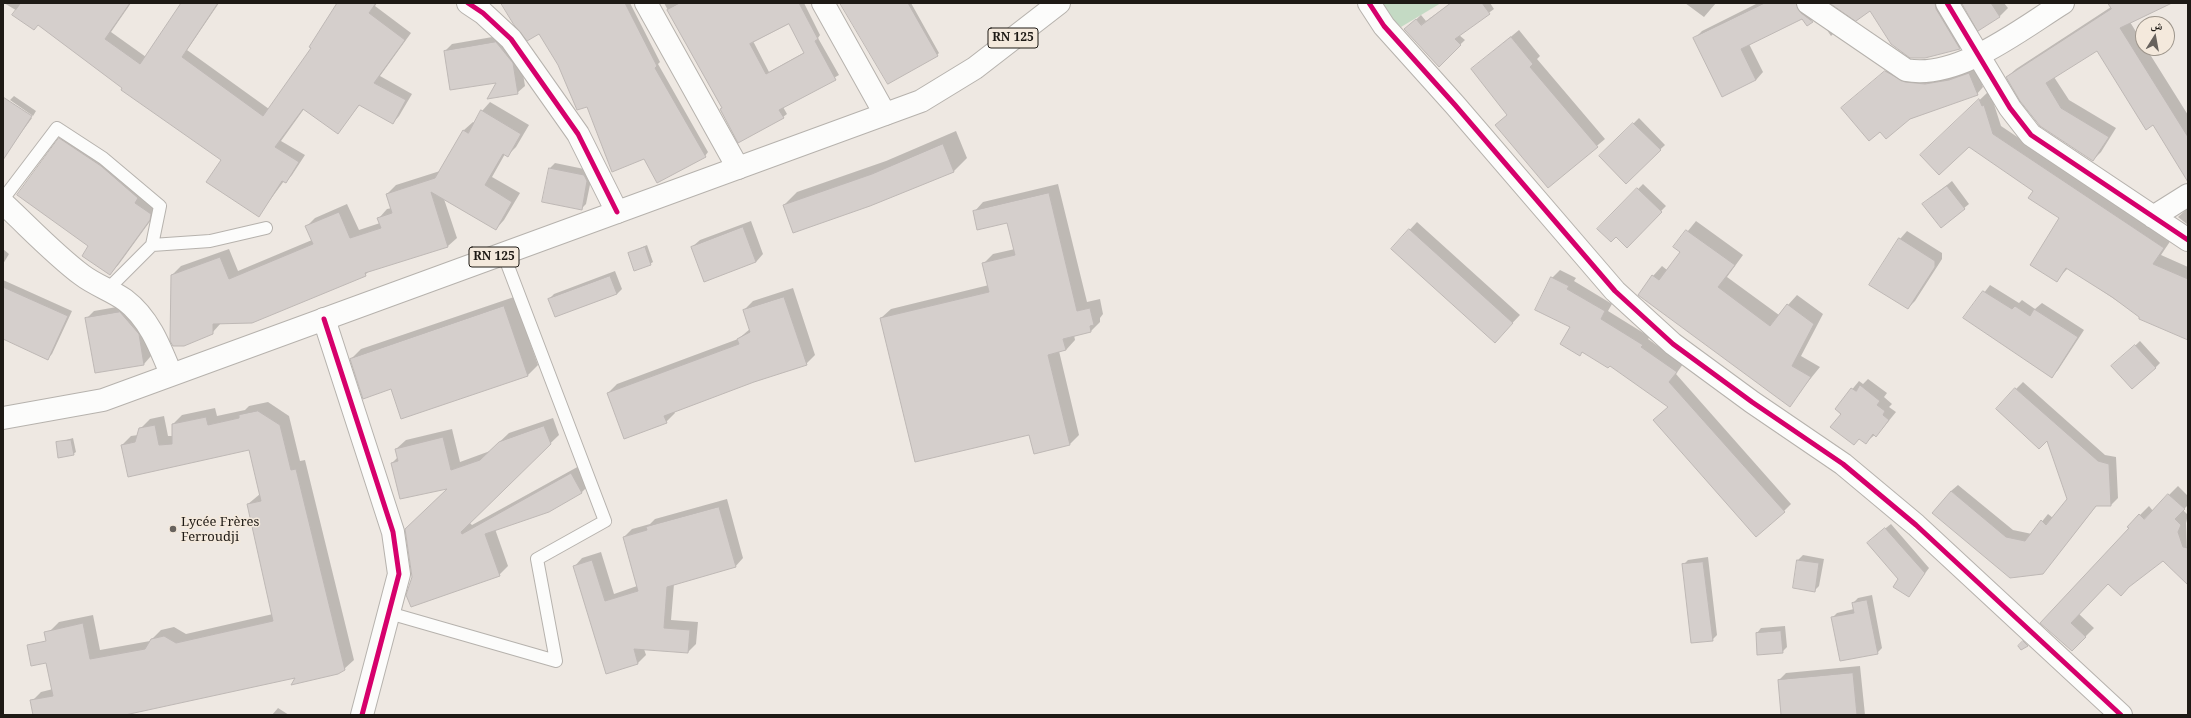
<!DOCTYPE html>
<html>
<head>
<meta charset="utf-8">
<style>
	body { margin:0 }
	#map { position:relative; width:2191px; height:718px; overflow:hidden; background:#eee8e2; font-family:"Noto Serif","Noto Naskh Arabic",serif }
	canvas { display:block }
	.frame { position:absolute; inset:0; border:4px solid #1e1a15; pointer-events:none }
	.north { position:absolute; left:2135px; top:16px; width:40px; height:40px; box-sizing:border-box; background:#f4e9dc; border:1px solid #9e968c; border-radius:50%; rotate:11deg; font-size:11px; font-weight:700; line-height:16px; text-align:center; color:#1e1a15 }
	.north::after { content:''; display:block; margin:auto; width:14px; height:18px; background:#67625d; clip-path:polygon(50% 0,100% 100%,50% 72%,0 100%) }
</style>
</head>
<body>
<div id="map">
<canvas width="2191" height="718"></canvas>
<div class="frame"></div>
<div class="north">ش</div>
</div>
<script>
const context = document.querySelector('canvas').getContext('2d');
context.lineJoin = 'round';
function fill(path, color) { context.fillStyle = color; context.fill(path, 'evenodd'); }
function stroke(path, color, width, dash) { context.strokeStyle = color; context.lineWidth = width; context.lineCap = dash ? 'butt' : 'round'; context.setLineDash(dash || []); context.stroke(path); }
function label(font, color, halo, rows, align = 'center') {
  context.font = font + ' "Noto Serif",serif'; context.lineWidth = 3; context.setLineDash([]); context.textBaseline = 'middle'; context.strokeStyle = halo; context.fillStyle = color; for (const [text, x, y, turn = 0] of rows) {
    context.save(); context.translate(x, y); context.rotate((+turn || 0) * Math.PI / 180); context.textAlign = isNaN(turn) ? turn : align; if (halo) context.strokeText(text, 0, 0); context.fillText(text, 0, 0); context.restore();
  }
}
fill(new Path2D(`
	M 1381,3 L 1441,3 L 1401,27 L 1387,13 Z`), '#c4dac4');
fill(new Path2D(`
	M 4,3 L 131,3 L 111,32 L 146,57 L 182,3 L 219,3 L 187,50 L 269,109 L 313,48 L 338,3 L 377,3 L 375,6 L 411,33 L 380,76 L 412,94 L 399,116 L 393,123 L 360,104 L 338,133 L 304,109 L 281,141 L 305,155 L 292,175 L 286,182 L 284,181 L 259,215 L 222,160 L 39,24 Z
	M 502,3 L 630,3 L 660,62 L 658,64 L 708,152 L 705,156 L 644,158 L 587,105 L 539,32 Z
	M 664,3 L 804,3 L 820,35 L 818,38 L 839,75 L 783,107 L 787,114 L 783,117 L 722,108 ZM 789,23 L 805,52 L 769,72 L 753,41 Z
	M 842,3 L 911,3 L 939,53 L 937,55 Z
	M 1451,3 L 1490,3 L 1494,9 L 1459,35 L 1465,40 L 1439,65 L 1410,25 L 1421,15 L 1426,21 Z
	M 1685,3 L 1716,3 L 1704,17 Z
	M 1758,3 L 1808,3 L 1820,13 L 1807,24 L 1801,16 L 1749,44 L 1763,72 L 1756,80 L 1695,38 L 1702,31 Z
	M 1832,3 L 1947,3 L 1968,40 L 1960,48 L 1925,57 L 1871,9 Z
	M 1962,3 L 2004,3 L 2008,8 L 2000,16 L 1979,30 Z
	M 2111,3 L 2170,3 L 2130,22 L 2143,43 L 2143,48 L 2146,48 L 2188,115 L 2188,180 L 2153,124 L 2097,49 L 2054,77 L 2069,100 L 2116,128 L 2101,152 L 2093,160 L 2007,77 L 2016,69 L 2111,7 Z
	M 1836,21 L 1842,25 L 1831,36 L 1827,30 Z
	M 1519,30 L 1540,56 L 1537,59 L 1605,139 L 1548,187 L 1508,114 L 1472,69 Z
	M 504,35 L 520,55 L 525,86 L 517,93 L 445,51 L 452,44 Z
	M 1893,65 L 1976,67 L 1983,87 L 1977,94 L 1881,130 L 1842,108 Z
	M 1988,92 L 1990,98 L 1992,98 L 2001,126 L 2171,240 L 2161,255 L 2188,267 L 2188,339 L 2141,317 L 2068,268 L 2057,280 L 2060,218 L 2034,191 L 1969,146 L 1930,147 Z
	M 14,96 L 36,111 L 33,116 L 10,100 Z
	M 3,98 L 32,118 L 7,152 L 3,149 Z
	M 490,102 L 529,125 L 516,147 L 508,155 L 505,154 L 492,177 L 520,193 L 504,220 L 496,229 L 444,199 L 457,238 L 448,246 L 370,270 L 365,275 L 221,323 L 212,333 L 172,275 L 181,266 L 229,249 L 238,271 L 312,240 L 307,226 L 315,218 L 347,204 L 359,230 L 380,223 L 379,218 L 387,209 L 392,208 L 387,194 L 396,185 L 440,171 L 464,130 L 473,122 L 475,123 L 482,111 Z
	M 1639,118 L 1665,145 L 1626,182 L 1601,156 Z
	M 69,129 L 111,157 L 147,187 L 144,193 L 159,209 L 119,264 L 110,274 L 90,246 L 60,139 Z
	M 956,131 L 967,158 L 954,171 L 784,205 L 797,192 L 886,161 Z
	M 555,163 L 589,170 L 592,175 L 586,204 L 581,209 L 550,168 Z
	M 1952,181 L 1969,204 L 1941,227 L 1928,200 Z
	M 1058,184 L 1087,302 L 1100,299 L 1103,314 L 1100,318 L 1100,322 L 1091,331 L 1074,335 L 1075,340 L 1066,350 L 1059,351 L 1079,435 L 1070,444 L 1030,434 L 881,318 L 891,309 L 989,285 L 983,264 L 993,254 L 1015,249 L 1008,222 L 974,212 L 983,202 Z
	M 1643,184 L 1666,206 L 1627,246 L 1616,236 L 1599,229 Z
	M 2188,208 L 2188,225 L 2178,217 Z
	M 751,221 L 763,254 L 756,262 L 692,247 L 700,240 Z
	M 1696,221 L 1743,255 L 1727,277 L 1779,315 L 1797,295 L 1823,314 L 1801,356 L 1820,367 L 1789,405 L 1653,276 L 1662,266 L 1667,270 L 1681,251 L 1675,247 Z
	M 1417,222 L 1520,315 L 1502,334 L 1392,249 Z
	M 1907,231 L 1942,253 L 1942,259 L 1915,301 L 1908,308 L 1900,239 Z
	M 647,245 L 653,262 L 650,264 L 629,253 Z
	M 3,249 L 9,254 L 3,264 Z
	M 1560,270 L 1576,278 L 1574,281 L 1612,304 L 1608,311 L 1650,337 L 1648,339 L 1683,364 L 1676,374 L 1791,504 L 1784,511 L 1669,407 L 1610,365 L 1582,352 L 1579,355 L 1571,326 L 1552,278 Z
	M 615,271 L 622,289 L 617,294 L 556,316 L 549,299 L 554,294 Z
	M 3,280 L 72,311 L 52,354 L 47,359 L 3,338 Z
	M 1990,285 L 2019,303 L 2022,300 L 2035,309 L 2042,303 L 2084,330 L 2058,370 L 2051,377 L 1965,318 Z
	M 793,288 L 815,355 L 806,364 L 754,381 L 674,411 L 675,413 L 666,422 L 608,393 L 617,384 L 738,339 L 750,329 L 744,310 L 753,301 Z
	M 514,297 L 538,365 L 528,375 L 402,418 L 391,388 L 351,359 L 361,349 Z
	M 128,305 L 146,327 L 151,356 L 144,364 L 86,319 L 94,311 Z
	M 2140,341 L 2160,363 L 2155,368 L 2118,362 Z
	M 1868,379 L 1887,393 L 1884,397 L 1892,404 L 1889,407 L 1896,412 L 1883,428 L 1865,443 L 1836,409 L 1859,381 L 1863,384 Z
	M 2023,382 L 2105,455 L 2116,457 L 2118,498 L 2111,505 L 2097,505 L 2043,573 L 1951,491 L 1958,485 L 2013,530 L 2032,534 L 2048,514 L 2053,518 L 2068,499 L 2047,440 L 2016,389 Z
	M 268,402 L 289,416 L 300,461 L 305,460 L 354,660 L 344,669 L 297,676 L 116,715 L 34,715 L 32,701 L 41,692 L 53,689 L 50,631 L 59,622 L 93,615 L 100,650 L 150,641 L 161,630 L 174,627 L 186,634 L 273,614 L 248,504 L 260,494 L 250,449 L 122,445 L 131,436 L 138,435 L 140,429 L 150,419 L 164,416 L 168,436 L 173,436 L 173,424 L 182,415 L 215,408 L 217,416 L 245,410 L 249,406 Z
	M 553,418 L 559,435 L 469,522 L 472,525 L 581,465 L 591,483 L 582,492 L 548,511 L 495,529 L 508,566 L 499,575 L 411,606 L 449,487 L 392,463 L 398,457 L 396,449 L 406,440 L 452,429 L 460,462 L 490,451 L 509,433 Z
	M 73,438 L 76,452 L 73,454 L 57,443 Z
	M 2178,486 L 2188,496 L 2188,505 L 2183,510 L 2188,515 L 2186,523 L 2188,583 L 2164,560 L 2108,583 L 2079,614 L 2094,628 L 2072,650 L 2042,623 L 2131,528 L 2129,526 L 2149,506 L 2153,511 Z
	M 727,499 L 743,558 L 735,567 L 674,584 L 671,620 L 698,622 L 696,644 L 688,652 L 644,649 L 646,655 L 638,663 L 607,673 L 574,567 L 582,558 L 601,552 L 614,594 L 637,586 L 624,537 L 632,529 L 650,524 L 655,519 Z
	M 1891,524 L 1929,568 L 1909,595 L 1873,538 Z
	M 1803,555 L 1824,559 L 1819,586 L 1814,591 L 1798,560 Z
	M 1708,557 L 1717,635 L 1712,640 L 1683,565 L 1688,560 Z
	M 1872,595 L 1882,648 L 1877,653 L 1832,618 L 1837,613 L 1854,609 L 1853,603 L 1858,598 Z
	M 1785,626 L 1787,647 L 1782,652 L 1757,633 L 1761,628 Z
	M 1860,666 L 1865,715 L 1782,715 L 1779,680 L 1786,673 Z
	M 278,708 L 289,715 L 272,715 Z`), '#0003');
const building = new Path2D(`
	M 21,3 L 130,3 L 105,39 L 140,64 L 181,3 L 218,3 L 182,57 L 263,116 L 311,48 L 309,47 L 337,3 L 376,3 L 369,13 L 405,40 L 374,83 L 406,100 L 393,124 L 359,105 L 338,134 L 303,109 L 275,147 L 299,162 L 286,183 L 282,181 L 259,217 L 206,182 L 221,160 L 121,90 L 122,88 L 38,25 L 34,30 L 12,15 Z
	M 501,3 L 625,3 L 657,66 L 655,68 L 706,157 L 657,183 L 644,159 L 612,172 L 587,107 L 577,110 L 558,65 L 539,34 L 527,41 L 514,25 Z
	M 680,3 L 799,3 L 818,39 L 815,41 L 836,80 L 779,110 L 784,118 L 738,143 L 720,109 L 722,108 L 667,10 ZM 789,24 L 804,53 L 766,74 L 750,44 Z
	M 840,3 L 908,3 L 938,56 L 888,84 Z
	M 1451,3 L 1482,3 L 1490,14 L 1455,39 L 1461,45 L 1439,67 L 1404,29 L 1416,19 L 1421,25 Z
	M 1765,3 L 1796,3 L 1801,13 L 1813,22 L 1807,26 L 1802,19 L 1741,49 L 1756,80 L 1722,97 L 1693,38 Z
	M 1830,3 L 1935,3 L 1936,9 L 1960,49 L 1925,58 L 1910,58 L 1891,44 L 1870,11 L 1856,21 Z
	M 1962,3 L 1991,3 L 2000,17 L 1978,31 Z
	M 2108,3 L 2172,3 L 2120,28 L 2188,137 L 2188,182 L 2153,125 L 2146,130 L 2097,51 L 2046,83 L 2061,108 L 2109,137 L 2093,161 L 2040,126 L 2020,101 L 2006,77 L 2111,9 Z
	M 1511,37 L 1533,64 L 1530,67 L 1598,147 L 1548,188 L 1495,125 L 1507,115 L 1471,69 Z
	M 496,42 L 513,63 L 518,94 L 487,99 L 496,83 L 450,90 L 444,51 Z
	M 1885,71 L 1905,82 L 1925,84 L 1949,80 L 1969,73 L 1978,95 L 1910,119 L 1886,139 L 1880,132 L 1869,141 L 1841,108 Z
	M 3,97 L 32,116 L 3,160 Z
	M 1979,99 L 1982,106 L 1984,105 L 1993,134 L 2164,248 L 2153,264 L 2188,279 L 2188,340 L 2139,319 L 2139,317 L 2112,297 L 2066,268 L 2057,282 L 2030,265 L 2059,218 L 2028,198 L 2033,191 L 1969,147 L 1939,175 L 1920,155 Z
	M 481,110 L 521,134 L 508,157 L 503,154 L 485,185 L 512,202 L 496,230 L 431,192 L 448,247 L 365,273 L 366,276 L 252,323 L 213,324 L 213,334 L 184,346 L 173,346 L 170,341 L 171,275 L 220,257 L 229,279 L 313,244 L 305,226 L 339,212 L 350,238 L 381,228 L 377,218 L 392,213 L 386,194 L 435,178 L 463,130 L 468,133 Z
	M 1633,123 L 1661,150 L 1626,184 L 1599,156 Z
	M 59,138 L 101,166 L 138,198 L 135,203 L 151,214 L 150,220 L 110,275 L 82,256 L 88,246 L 17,195 Z
	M 943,144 L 954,172 L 870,206 L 793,233 L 783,205 L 872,174 Z
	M 549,168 L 584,175 L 587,181 L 582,210 L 542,202 Z
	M 1947,186 L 1965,209 L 1941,228 L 1922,204 Z
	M 1637,188 L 1662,212 L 1627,248 L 1616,237 L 1611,242 L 1597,229 Z
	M 1049,193 L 1077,311 L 1090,308 L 1094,325 L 1090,326 L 1091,332 L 1063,339 L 1066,350 L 1048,355 L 1070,445 L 1034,454 L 1029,435 L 915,462 L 880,318 L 989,292 L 982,263 L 1015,255 L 1007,223 L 977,230 L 973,211 Z
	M 743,227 L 756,262 L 704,282 L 691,247 Z
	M 1409,229 L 1513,323 L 1495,343 L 1391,249 Z
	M 1686,230 L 1735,265 L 1718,287 L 1770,326 L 1787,304 L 1814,324 L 1792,366 L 1811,377 L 1790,407 L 1638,295 L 1652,275 L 1659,280 L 1680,252 L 1673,247 Z
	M 1899,238 L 1935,261 L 1935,267 L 1908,309 L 1869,285 Z
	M 645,247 L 651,265 L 634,271 L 628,253 Z
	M 610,276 L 617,294 L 555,317 L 548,299 Z
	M 1551,277 L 1569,286 L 1567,289 L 1605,311 L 1601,319 L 1643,345 L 1641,347 L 1677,372 L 1669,382 L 1785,512 L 1756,537 L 1653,420 L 1668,407 L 1610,366 L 1608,368 L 1582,352 L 1580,356 L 1560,344 L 1570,327 L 1535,310 Z
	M 3,287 L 68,316 L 48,360 L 3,339 Z
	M 1983,291 L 2012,309 L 2015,306 L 2030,316 L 2034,309 L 2078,337 L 2052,378 L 1963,318 Z
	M 784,297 L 807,365 L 754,382 L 664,416 L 667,423 L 624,439 L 607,393 L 739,344 L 737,339 L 750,332 L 743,310 Z
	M 504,306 L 528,376 L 401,419 L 391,389 L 363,399 L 350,359 Z
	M 120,312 L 139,334 L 144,365 L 95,373 L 85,318 Z
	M 2135,345 L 2156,368 L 2132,389 L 2111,366 Z
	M 1860,385 L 1880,401 L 1877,405 L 1885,411 L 1883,415 L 1889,420 L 1876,437 L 1873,434 L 1866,444 L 1859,439 L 1854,445 L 1830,427 L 1841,414 L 1835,409 L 1851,388 L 1856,391 Z
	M 2015,388 L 2098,461 L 2109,464 L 2111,506 L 2096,506 L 2043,574 L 2010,578 L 1932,513 L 1951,491 L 2006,537 L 2025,541 L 2041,520 L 2046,525 L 2067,499 L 2047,441 L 2039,449 L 1996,409 Z
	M 258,411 L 280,425 L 291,470 L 296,469 L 345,670 L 338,674 L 291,685 L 295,678 L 125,715 L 33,715 L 30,700 L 53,696 L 46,663 L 31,666 L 27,645 L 46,641 L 44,632 L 83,623 L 90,659 L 145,649 L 151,639 L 164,636 L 176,643 L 273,621 L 247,504 L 261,501 L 249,450 L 128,477 L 121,445 L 135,442 L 139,428 L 155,425 L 159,445 L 172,444 L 172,424 L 206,417 L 208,425 L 239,418 L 239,415 Z
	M 544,426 L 551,444 L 461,532 L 462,534 L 571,473 L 582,493 L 549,512 L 485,534 L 500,576 L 411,607 L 406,595 L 412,577 L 405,529 L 447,489 L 400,499 L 391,463 L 398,461 L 395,449 L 443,437 L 451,470 L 480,460 L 499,442 Z
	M 71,440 L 74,455 L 58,458 L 56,442 Z
	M 2168,494 L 2185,509 L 2175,519 L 2181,525 L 2178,532 L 2183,547 L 2188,548 L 2188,585 L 2163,561 L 2129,587 L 2121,596 L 2108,584 L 2071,623 L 2086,637 L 2072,651 L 2040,623 L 2129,528 L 2127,527 L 2139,514 L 2144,519 Z
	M 719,507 L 736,567 L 667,587 L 664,628 L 690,630 L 688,653 L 634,649 L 638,664 L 606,674 L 573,566 L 592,560 L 605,601 L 638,591 L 623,537 L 647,530 L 646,527 Z
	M 1885,528 L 1925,573 L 1909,597 L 1893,587 L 1898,579 L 1867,543 Z
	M 1797,560 L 1819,563 L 1815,592 L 1793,588 Z
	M 1703,562 L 1713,641 L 1691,643 L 1682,564 Z
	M 1867,600 L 1878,654 L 1840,661 L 1831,617 L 1854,613 L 1852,603 Z
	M 1781,631 L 1783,653 L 1757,655 L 1756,633 Z
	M 2023,641 L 2028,646 L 2021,650 L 2018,646 Z
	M 1853,673 L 1857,715 L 1781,715 L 1778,680 Z`);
fill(building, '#d5cfcc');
stroke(building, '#beb8b5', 1);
const lane = new Path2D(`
	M 3,199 L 57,128 L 103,158 L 160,206 L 152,245
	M 107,290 L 152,245 L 210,241 L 266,228
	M 389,613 L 556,661 L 537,559 L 605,521 L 503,253`);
const street = new Path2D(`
	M 468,3 L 483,13 L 511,39 L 578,134 L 617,212
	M 646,3 L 738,168
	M 823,3 L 885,114
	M 1369,3 L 1384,26 L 1455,105 L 1615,291 L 1673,344 L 1752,402 L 1843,464 L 1916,525 L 2121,715
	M 1808,3 L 1906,70 C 1958,80 2021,29 2063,3
	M 1947,3 L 2010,108 L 2031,135 L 2188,240
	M 3,203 C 29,227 54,254 82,275 C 95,285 111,290 125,300 C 149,318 160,347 171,374
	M 2153,217 L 2188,195
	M 324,319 L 393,532 L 399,574 L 362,715`);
const primary = new Path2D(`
	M 3,418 L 103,400 L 921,101 L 975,68 L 1059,3`);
stroke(lane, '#b6b2ad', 14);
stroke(street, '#b6b2ad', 24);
stroke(primary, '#b6b2ad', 24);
stroke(lane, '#fcfcfb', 12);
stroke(street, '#fcfcfb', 22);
stroke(primary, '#fcfcfb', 22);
stroke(new Path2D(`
	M 468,3 L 483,13 L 511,39 L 578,134 L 617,212
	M 1369,3 L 1384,26 L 1455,105 L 1615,291 L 1673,344 L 1752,402 L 1843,464 L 1916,525 L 2121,715
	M 1947,3 L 2010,108 L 2031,135 L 2188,240
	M 324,319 L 393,532 L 399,574 L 362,715`), '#d6006c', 5);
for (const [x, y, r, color] of [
	[173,529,4,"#67625d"]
]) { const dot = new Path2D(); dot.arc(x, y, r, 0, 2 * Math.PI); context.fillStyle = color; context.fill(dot); stroke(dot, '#f4e9dc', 1.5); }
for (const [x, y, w] of [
	[1013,38,50],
	[494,257,50]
]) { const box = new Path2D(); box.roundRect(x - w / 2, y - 10, w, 20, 3); context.fillStyle = '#f4e9dc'; context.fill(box); stroke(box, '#1e1a15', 1); }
label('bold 12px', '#1e1a15', null, [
	["RN 125",1013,38],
	["RN 125",494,257]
]);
label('13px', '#1e1a15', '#f4e9dc', [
	["Lycée Frères",181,522],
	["Ferroudji",181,537]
], 'left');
</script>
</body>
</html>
